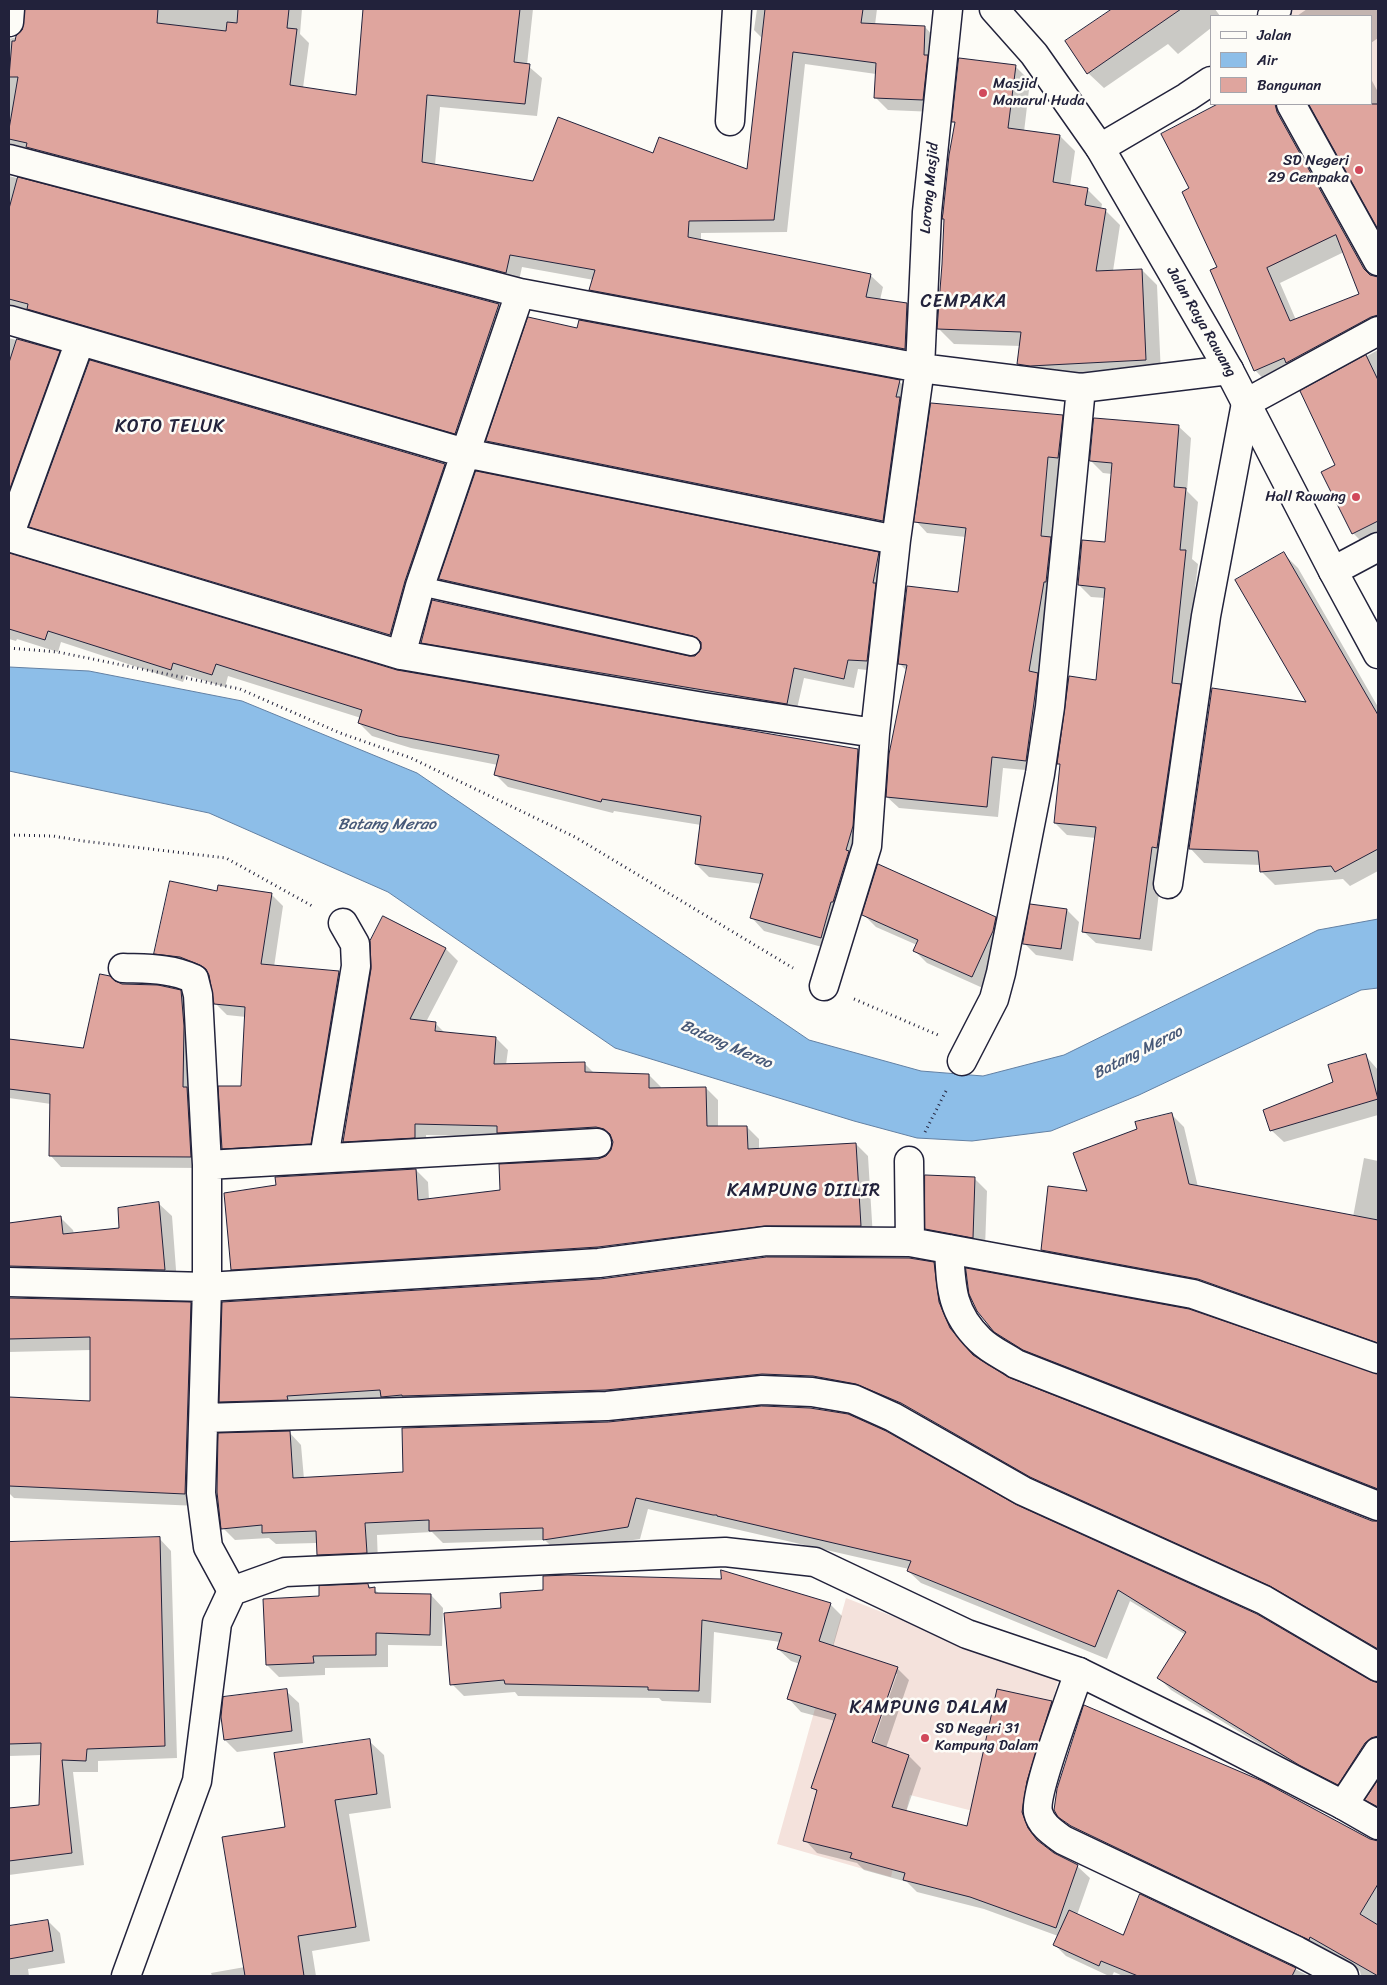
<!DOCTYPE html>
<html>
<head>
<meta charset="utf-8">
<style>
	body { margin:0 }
	#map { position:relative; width:1387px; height:1985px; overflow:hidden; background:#fdfcf7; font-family:Sriracha,sans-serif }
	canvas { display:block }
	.frame { position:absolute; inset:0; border:10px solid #22223b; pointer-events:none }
	.legend { position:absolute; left:1210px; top:15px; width:162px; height:90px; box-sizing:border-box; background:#fdfcf7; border:1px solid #a5a5ac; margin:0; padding:6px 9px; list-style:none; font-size:15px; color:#22223b }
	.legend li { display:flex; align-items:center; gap:10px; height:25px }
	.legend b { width:25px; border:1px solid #a5a5ac }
</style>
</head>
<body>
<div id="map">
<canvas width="1387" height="1985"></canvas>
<div class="frame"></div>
<ul class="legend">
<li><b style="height:6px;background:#fdfcf7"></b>Jalan</li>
<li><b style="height:14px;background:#8dbee8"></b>Air</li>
<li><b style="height:14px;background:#dfa59e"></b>Bangunan</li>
</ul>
</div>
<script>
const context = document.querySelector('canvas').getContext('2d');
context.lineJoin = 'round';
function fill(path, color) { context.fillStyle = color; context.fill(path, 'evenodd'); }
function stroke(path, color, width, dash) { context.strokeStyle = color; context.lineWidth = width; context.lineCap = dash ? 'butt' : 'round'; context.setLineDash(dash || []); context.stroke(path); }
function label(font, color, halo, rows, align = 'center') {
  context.font = font + ' Sriracha,sans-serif'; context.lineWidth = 5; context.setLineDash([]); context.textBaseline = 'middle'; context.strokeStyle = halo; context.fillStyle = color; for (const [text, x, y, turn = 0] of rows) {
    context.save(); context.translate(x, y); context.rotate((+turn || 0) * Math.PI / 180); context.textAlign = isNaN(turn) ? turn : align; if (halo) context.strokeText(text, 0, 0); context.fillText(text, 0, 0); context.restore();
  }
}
fill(new Path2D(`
	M 1293,9 L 1378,9 L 1378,237 L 1302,104 L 1371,104 L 1371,16 L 1285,16 Z
	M 846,1598 L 1058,1681 L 1020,1823 L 910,1795 L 891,1877 L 777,1844 Z`), '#f4e2dc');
const water = new Path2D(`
	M 9,667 L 89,671 L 242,701 L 417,773 L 809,1040 L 921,1071 L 983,1076 L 1064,1055 L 1318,930 L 1378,919 L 1378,988 L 1361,990 L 1139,1095 L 1051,1131 L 972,1141 L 917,1138 L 854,1121 L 615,1048 L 388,892 L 209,813 L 9,771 Z`);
fill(water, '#8dbee8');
stroke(water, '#6280a3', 1);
fill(new Path2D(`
	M 27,9 L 302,9 L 300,34 L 309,43 L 303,88 L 357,96 L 364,9 L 533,9 L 527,65 L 542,78 L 537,116 L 440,107 L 435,165 L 534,182 L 653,154 L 748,171 L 763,39 L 754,30 L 757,9 L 877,9 L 875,25 L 925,27 L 937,40 L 935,112 L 888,110 L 875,97 L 876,74 L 805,64 L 787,232 L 701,233 L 701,241 L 870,275 L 883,287 L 880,300 L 907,304 L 919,316 L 917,361 L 603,302 L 590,290 L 594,280 L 522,267 L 518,285 L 9,164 L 9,39 L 17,37 L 23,31 Z
	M 1114,9 L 1215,9 L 1220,16 L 1211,16 L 1211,28 L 1178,54 L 1168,44 L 1104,88 L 1088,73 L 1067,42 Z
	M 1307,9 L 1378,9 L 1378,38 L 1371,43 L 1371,16 L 1297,16 Z
	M 1015,66 L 1030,81 L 1024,132 L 1060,136 L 1075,151 L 1070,186 L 1087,189 L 1102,204 L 1101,209 L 1105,210 L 1120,225 L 1113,271 L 1142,270 L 1157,285 L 1161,375 L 1034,379 L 1019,364 L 1021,346 L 954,344 L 939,329 L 956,124 L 953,121 Z
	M 1371,79 L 1378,92 L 1378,227 L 1310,104 L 1371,104 Z
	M 1228,104 L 1301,104 L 1291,127 L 1374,277 L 1378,278 L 1378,335 L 1269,385 L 1255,370 L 1191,188 L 1211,113 ZM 1344,252 L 1361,295 L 1296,320 L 1280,283 Z
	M 9,176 L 498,305 L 511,317 L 468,446 L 9,324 Z
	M 577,330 L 899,381 L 910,392 L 894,532 L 498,452 L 487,441 Z
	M 9,338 L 59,352 L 72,365 L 9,537 Z
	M 1378,350 L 1378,551 L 1368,548 L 1353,533 L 1337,466 L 1302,392 Z
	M 1062,416 L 1073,427 L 1069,469 L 1059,468 L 1037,771 L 1003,768 L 998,817 L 899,808 L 887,797 L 907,671 L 900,664 L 960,594 L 966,537 L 927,533 L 916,521 Z
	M 1178,426 L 1191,438 L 1187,491 L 1198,502 L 1192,559 L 1198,564 L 1152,951 L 1096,943 L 1083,931 L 1096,838 L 1067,835 L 1055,823 L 1061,766 L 1059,763 L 1097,681 L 1105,598 L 1091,597 L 1079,585 L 1106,544 L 1112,474 L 1103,473 L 1091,461 Z
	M 445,465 L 458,478 L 403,648 L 44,540 L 30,526 Z
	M 878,554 L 888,564 L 877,671 L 858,669 L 854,688 L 804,678 L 796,713 L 432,652 L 422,642 L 695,657 L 702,649 L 702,645 L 450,589 L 440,579 Z
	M 1284,554 L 1298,568 L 1378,707 L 1378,871 L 1350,886 L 1343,879 L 1275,885 L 1261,871 L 1261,865 L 1204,863 L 1190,848 L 1308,703 Z
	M 9,555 L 397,671 L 858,750 L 870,763 L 833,950 L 764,931 L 752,918 L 762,884 L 709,877 L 696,864 L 701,825 L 614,811 L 613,813 L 508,787 L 496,775 L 498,765 L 411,748 L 372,736 L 359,723 L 361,718 L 228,676 L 225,687 L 186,675 L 183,682 L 61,642 L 58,652 L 17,639 L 16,641 L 9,639 Z
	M 218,892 L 271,894 L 283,906 L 274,967 L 339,972 L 351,984 L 322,1155 L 235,1160 L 223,1148 L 242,1087 L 246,1017 L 227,1015 L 215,1003 L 210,975 L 193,969 L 167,965 L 155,953 Z
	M 1067,910 L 1079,922 L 1073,961 L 1036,955 L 1024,943 Z
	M 864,915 L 995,918 L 1008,930 L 985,989 L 927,963 L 915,951 L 917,945 L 876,927 Z
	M 384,918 L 446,949 L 458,961 L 426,1022 L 435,1023 L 446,1034 L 496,1038 L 508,1050 L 506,1065 L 584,1063 L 594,1073 L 649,1075 L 661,1087 L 661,1089 L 706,1088 L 718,1100 L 718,1127 L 747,1127 L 759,1139 L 759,1150 L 856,1144 L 868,1156 L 873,1238 L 244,1281 L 232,1269 L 416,1170 L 428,1182 L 429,1200 L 502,1192 L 607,1157 L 612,1150 L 614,1142 L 609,1139 L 426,1135 L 427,1149 L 356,1153 L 344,1141 Z
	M 115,983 L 180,992 L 192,1003 L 202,1168 L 61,1167 L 50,1155 L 51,1104 L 9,1098 L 9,1040 L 84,1050 Z
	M 1365,1055 L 1378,1070 L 1378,1115 L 1284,1142 L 1271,1130 L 1335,1083 Z
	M 1172,1115 L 1184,1127 L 1198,1187 L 1353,1217 L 1364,1158 L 1378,1161 L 1378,1350 L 1054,1262 L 1042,1250 L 1138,1130 Z
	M 975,1179 L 987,1191 L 985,1249 L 939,1241 L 927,1228 Z
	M 158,1203 L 172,1216 L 177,1283 L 9,1287 L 9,1224 L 60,1217 L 73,1230 L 74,1234 L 121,1230 Z
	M 933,1263 L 946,1276 L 951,1315 L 962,1342 L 977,1359 L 1007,1378 L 1372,1522 L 1378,1522 L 1378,1653 L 1044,1489 L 873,1396 L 233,1414 L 221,1401 Z
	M 9,1299 L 190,1303 L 204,1317 L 198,1506 L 14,1498 L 9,1493 L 9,1398 L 92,1402 L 91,1350 L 9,1352 Z
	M 992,1328 L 1378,1375 L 1378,1496 L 1019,1351 Z
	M 289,1432 L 301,1445 L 304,1479 L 1016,1506 L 1370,1682 L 1378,1684 L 1378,1754 L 1350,1796 L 1313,1777 L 1171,1690 L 1159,1678 L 1186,1635 L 1130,1601 L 1107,1659 L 921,1583 L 908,1571 L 909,1569 L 648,1509 L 640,1539 L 556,1551 L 545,1540 L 443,1543 L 432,1532 L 377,1535 L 378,1564 L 330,1567 L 318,1554 L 317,1543 L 276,1544 L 269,1538 L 235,1540 L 223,1528 Z
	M 159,1538 L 171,1551 L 177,1758 L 98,1761 L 98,1772 L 73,1772 L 84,1865 L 9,1875 L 9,1810 L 40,1806 L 42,1755 L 9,1756 L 9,1690 L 26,1690 L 17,1596 L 9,1588 L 9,1544 Z
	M 368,1585 L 380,1594 L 431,1595 L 443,1608 L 442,1646 L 388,1645 L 388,1667 L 325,1668 L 325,1675 L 279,1677 L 267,1665 Z
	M 830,1604 L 842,1616 L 833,1647 L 897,1668 L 909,1680 L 886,1748 L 909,1756 L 921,1768 L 906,1812 L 968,1828 L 1052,1702 L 1064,1714 L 1034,1825 L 1040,1842 L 1043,1846 L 1053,1854 L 1077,1866 L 1090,1878 L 1077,1915 L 1124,1937 L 1289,1966 L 1309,1976 L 1123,1976 L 1114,1972 L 1112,1976 L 1109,1976 L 1066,1956 L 1054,1944 L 1058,1936 L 984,1909 L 917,1892 L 907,1882 L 864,1870 L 857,1863 L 817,1853 L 805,1840 L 817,1792 L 813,1787 L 835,1721 L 801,1712 L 789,1699 L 800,1664 L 791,1661 L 778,1649 L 780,1642 L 714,1632 L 711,1703 L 662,1701 L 659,1698 L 518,1696 L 515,1692 L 464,1696 L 452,1684 L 446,1614 ZM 894,1674 L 897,1674 L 871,1749 L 869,1748 Z
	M 286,1691 L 299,1703 L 303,1743 L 237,1752 L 225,1740 Z
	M 369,1741 L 384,1755 L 391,1808 L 349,1814 L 370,1941 L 312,1951 L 316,1976 L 212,1976 L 211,1973 L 245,1967 L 286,1828 Z
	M 1378,1782 L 1378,1811 L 1367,1800 Z
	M 1059,1816 L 1378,1842 L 1378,1976 L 1361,1976 L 1360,1971 L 1318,1949 L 1085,1838 Z
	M 48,1921 L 60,1933 L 65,1963 L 28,1969 L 29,1976 L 9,1976 L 9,1928 Z`), '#0003');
const building = new Path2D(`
	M 25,9 L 158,9 L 157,23 L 226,31 L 227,22 L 237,23 L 238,9 L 289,9 L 287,28 L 297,29 L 290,85 L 356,95 L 363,9 L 520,9 L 514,62 L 530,64 L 525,104 L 427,95 L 422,162 L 533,181 L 558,117 L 653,153 L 659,137 L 747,169 L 765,9 L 863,9 L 861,23 L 925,26 L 924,55 L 928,55 L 923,100 L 874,98 L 876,63 L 793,52 L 774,220 L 689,221 L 688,237 L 871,274 L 866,297 L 907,303 L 905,349 L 589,290 L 595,270 L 510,255 L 506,273 L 26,147 L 27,143 L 9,139 L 9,129 L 18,77 L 9,77 L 12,41 L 15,41 L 16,36 L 22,30 Z
	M 1112,9 L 1181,9 L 1087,74 L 1065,41 Z
	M 959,58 L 1016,65 L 1008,128 L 1060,135 L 1053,182 L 1088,188 L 1085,205 L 1106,209 L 1096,271 L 1142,269 L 1146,360 L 1030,366 L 1017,364 L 1021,332 L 937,329 L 942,264 L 944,219 L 942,219 L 943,213 L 949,155 L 955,122 L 952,122 Z
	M 1218,104 L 1275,104 L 1277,112 L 1364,269 L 1370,275 L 1378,277 L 1378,315 L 1371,317 L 1286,363 L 1284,358 L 1254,371 L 1210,270 L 1217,267 L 1182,192 L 1189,188 L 1161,134 ZM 1336,235 L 1359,294 L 1290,321 L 1267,268 Z
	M 1309,104 L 1378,104 L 1378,229 Z
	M 18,177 L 499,304 L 455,434 L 27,309 L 28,304 L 9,299 L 9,209 Z
	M 528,317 L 577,328 L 579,320 L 900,380 L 896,397 L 900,397 L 883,521 L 486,441 Z
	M 17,339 L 60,351 L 9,491 L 9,363 Z
	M 1366,355 L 1378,380 L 1378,521 L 1352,534 L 1321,472 L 1335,465 L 1300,391 Z
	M 90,360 L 445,464 L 405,581 L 390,635 L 29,527 Z
	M 931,403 L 1063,415 L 1058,458 L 1048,457 L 1041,536 L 1051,537 L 1046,582 L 1044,582 L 1029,671 L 1038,673 L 1026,761 L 992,757 L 987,807 L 886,797 L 889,754 L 907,665 L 898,664 L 907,586 L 958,592 L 966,528 L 914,522 Z
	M 1094,418 L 1179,425 L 1174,487 L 1186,488 L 1180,550 L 1186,550 L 1172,683 L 1181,684 L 1157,848 L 1152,847 L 1140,939 L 1082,932 L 1096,827 L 1054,823 L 1060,764 L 1057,764 L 1069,676 L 1096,680 L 1105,588 L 1078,585 L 1082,540 L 1105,542 L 1112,463 L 1090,461 Z
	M 476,471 L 879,552 L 873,583 L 876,583 L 867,661 L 848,660 L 844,679 L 794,668 L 787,704 L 421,643 L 432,600 L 689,656 L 695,656 L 701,649 L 701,642 L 693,636 L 439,579 Z
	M 1284,552 L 1378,715 L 1378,849 L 1335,872 L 1331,866 L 1260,872 L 1258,851 L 1189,849 L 1212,688 L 1306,702 L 1235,580 Z
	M 9,553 L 397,670 L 858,749 L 853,826 L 846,850 L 849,851 L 833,902 L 831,902 L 821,938 L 750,918 L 763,874 L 695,864 L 701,816 L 602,799 L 601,802 L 494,775 L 499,755 L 398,736 L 358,723 L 362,710 L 216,664 L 212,675 L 173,663 L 171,670 L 48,631 L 45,640 L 9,629 Z
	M 878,864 L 996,917 L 993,931 L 972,977 L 913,951 L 918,940 L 862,915 Z
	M 170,881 L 217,891 L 218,885 L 272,893 L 261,964 L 339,971 L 311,1144 L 222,1149 L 218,1086 L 241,1086 L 245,1007 L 214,1004 L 209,975 L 206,969 L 200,965 L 180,957 L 154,954 Z
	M 1030,904 L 1067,909 L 1061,949 L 1023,944 Z
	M 383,916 L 446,948 L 410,1019 L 436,1022 L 435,1031 L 496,1037 L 494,1064 L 585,1062 L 585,1072 L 649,1074 L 649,1088 L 706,1087 L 707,1126 L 747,1126 L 748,1149 L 856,1143 L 861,1226 L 764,1226 L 598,1247 L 231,1270 L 224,1193 L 276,1185 L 275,1177 L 416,1169 L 418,1200 L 500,1190 L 499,1164 L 598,1159 L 606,1156 L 611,1150 L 613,1142 L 610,1134 L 604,1129 L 596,1127 L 497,1133 L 497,1126 L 415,1124 L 415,1138 L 343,1142 L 371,969 L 370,941 Z
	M 100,974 L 110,976 L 115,981 L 122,984 L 158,985 L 181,990 L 184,1026 L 183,1087 L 187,1087 L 191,1157 L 49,1156 L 50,1094 L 9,1089 L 9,1039 L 83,1048 Z
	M 1366,1054 L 1378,1099 L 1270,1131 L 1263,1110 L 1333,1082 L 1328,1065 Z
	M 1172,1113 L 1189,1184 L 1378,1220 L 1378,1343 L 1198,1279 L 1041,1250 L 1048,1186 L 1087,1191 L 1073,1153 L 1137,1129 L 1135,1122 Z
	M 925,1175 L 975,1177 L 973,1238 L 925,1229 Z
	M 159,1202 L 165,1270 L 9,1266 L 9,1223 L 61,1216 L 63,1234 L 119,1228 L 118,1208 Z
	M 767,1257 L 909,1258 L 934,1262 L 939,1302 L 950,1328 L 973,1355 L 1008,1377 L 1372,1521 L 1378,1521 L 1378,1649 L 1270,1586 L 1030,1477 L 901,1403 L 856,1384 L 813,1376 L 762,1374 L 606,1390 L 402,1396 L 402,1395 L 381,1397 L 380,1390 L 287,1396 L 288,1400 L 219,1402 L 222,1302 L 600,1279 Z
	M 966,1268 L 1189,1309 L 1378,1374 L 1378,1489 L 1023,1350 L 994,1332 L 977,1311 L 969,1294 Z
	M 9,1298 L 191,1302 L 185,1494 L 9,1486 L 9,1397 L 90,1401 L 90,1337 L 9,1339 Z
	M 762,1406 L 810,1408 L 848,1414 L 886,1431 L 1017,1505 L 1257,1614 L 1370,1680 L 1378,1683 L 1378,1736 L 1371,1738 L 1365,1743 L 1338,1785 L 1299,1765 L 1157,1678 L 1186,1632 L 1118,1590 L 1095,1647 L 907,1571 L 911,1561 L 717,1516 L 717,1515 L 713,1515 L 636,1498 L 628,1527 L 543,1540 L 543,1528 L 429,1531 L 429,1520 L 365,1523 L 367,1553 L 317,1555 L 316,1531 L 262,1533 L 262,1525 L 221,1529 L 217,1492 L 218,1433 L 290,1431 L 293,1478 L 403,1472 L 402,1428 L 608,1422 Z
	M 160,1537 L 165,1746 L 87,1749 L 86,1761 L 62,1760 L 72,1853 L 9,1861 L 9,1808 L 39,1805 L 41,1743 L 9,1744 L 9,1542 Z
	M 721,1570 L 831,1603 L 819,1641 L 898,1667 L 872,1742 L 909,1755 L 892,1807 L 967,1826 L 997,1689 L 1052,1701 L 1027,1781 L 1022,1812 L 1028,1828 L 1037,1840 L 1054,1853 L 1078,1865 L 1056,1928 L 970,1897 L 903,1880 L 905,1873 L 850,1858 L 852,1853 L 803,1841 L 817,1790 L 811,1788 L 836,1714 L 787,1699 L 801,1656 L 777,1649 L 782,1633 L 702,1620 L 699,1691 L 648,1690 L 648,1687 L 505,1684 L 504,1680 L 450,1685 L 444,1613 L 501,1608 L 500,1593 L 543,1590 L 543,1576 L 568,1575 L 721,1579 Z
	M 368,1584 L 369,1588 L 375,1587 L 375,1593 L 431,1594 L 430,1635 L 376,1633 L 376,1655 L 313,1656 L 314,1663 L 266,1665 L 263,1599 L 319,1596 L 319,1586 Z
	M 287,1689 L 292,1731 L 224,1740 L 221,1717 L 223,1697 Z
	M 1084,1705 L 1262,1781 L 1370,1839 L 1378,1841 L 1378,1884 L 1360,1914 L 1378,1925 L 1378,1976 L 1310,1937 L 1309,1940 L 1071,1826 L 1058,1817 L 1054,1810 L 1057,1789 Z
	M 370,1739 L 377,1794 L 335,1800 L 356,1927 L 298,1936 L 304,1976 L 245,1976 L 222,1837 L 285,1827 L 274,1753 Z
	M 1378,1780 L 1378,1807 L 1365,1800 Z
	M 1140,1894 L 1296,1968 L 1292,1976 L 1138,1976 L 1101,1961 L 1099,1966 L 1053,1945 L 1069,1910 L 1123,1935 Z
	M 48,1920 L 53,1951 L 9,1959 L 9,1926 Z`);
fill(building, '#dfa59e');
stroke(building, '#22223b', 1);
const lane = new Path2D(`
	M 420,586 L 691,646`);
const street = new Path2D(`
	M 1272,16 L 1277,9
	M 9,22 L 10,9
	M 1291,104 L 1378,261
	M 730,121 L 737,9
	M 1100,148 L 1187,97 L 1211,81
	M 9,159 L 520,293 L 920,368 L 1081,388 L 1229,370
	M 9,320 L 465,453 L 896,540
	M 9,536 L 80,341
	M 9,537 L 401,655 L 703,707 L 875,733
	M 1333,571 L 1378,547
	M 401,655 L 420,586 L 520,293
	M 1168,884 L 1206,616 L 1246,403 L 1378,331
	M 123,968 C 148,969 171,968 194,979 L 198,995 L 207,1165 L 207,1287 L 201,1493 L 208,1547 L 232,1591
	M 824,986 L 867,846 L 875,733 L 896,540 L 920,368 L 927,212 L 948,9
	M 962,1061 L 994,999 L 1001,973 L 1040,774 L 1050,707 L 1081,388
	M 324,1158 L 356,966 L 355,944 L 343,923
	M 909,1161 L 910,1242
	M 207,1165 L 597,1143
	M 949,1249 C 951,1287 951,1312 980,1340 C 990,1350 1004,1356 1016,1364 L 1378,1506
	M 9,1282 L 207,1287 L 599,1263 L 766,1241 L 910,1242 L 1193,1294 L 1378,1359
	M 204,1418 L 607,1406 L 762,1390 L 812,1392 L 853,1399 L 893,1417 L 1023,1491 L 1264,1600 L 1378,1667
	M 1079,1672 C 1071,1696 1034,1793 1038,1812 C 1041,1825 1052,1832 1063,1840 L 1297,1951 L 1344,1976
	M 1343,1805 L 1378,1825`);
const secondary = new Path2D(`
	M 994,9 L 1034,54 L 1100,148 L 1229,370 L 1333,571 L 1378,654
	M 126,1976 L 197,1781 L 217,1623 L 232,1591 L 285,1572 L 725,1552 L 815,1562 L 967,1634 L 1079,1672 L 1201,1732 L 1343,1805 L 1378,1752`);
stroke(lane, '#22223b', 21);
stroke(street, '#22223b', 31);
stroke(secondary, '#22223b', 31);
stroke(new Path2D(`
	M 9,648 L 58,652 L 240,689 L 340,733 L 411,758 L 575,837 L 793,968
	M 9,835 L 53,836 L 83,841 L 226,858 L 314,907
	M 854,999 L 938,1035
	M 925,1132 L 946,1091`), '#22223b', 3, [1, 4]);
stroke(lane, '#fdfcf7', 18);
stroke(street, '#fdfcf7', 28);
stroke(secondary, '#fdfcf7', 28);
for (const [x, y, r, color] of [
	[983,93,5,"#d1495b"],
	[1359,170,5,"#d1495b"],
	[1356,497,5,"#d1495b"],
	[925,1738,5,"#d1495b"]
]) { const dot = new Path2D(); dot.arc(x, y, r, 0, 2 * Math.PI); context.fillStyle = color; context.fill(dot); stroke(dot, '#fdfcf7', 2); }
label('15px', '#22223b', '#fdfcf7', [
	["Masjid",993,84],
	["Manarul Huda",993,101],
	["SD Negeri",1349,161,"right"],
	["29 Cempaka",1349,178,"right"],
	["Hall Rawang",1346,497,"right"],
	["SD Negeri 31",935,1729],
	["Kampung Dalam",935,1746]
], 'left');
label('15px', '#22223b', '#fdfcf7', [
	["Lorong Masjid",930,188,-85],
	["Jalan Raya Rawang",1201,322,60]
]);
label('italic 16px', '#475978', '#fdfcf7', [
	["Batang Merao",387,825],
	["Batang Merao",726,1045,24],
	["Batang Merao",1138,1053,-27]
]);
context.letterSpacing = '1px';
label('18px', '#22223b', '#fdfcf7', [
	["CEMPAKA",964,302],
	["KOTO TELUK",170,427],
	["KAMPUNG DIILIR",804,1191],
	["KAMPUNG DALAM",929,1708]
]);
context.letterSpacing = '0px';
</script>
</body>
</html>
